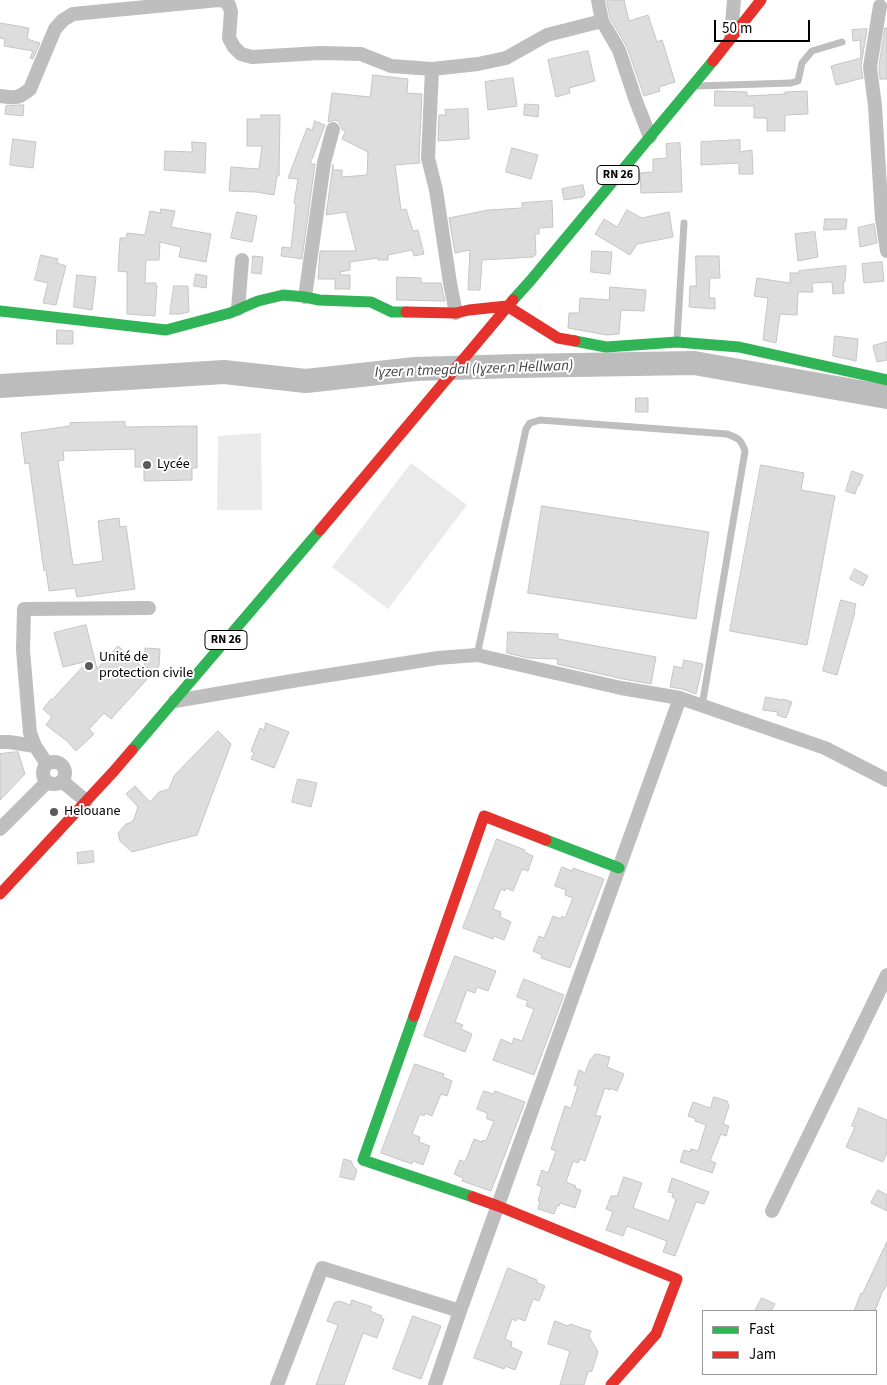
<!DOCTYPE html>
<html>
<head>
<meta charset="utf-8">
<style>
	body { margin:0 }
	#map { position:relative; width:887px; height:1385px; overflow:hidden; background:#fff; font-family:"Source Sans 3",sans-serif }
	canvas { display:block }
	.legend { position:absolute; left:702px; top:1310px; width:175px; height:65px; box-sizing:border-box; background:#fff; border:1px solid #999; margin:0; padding:6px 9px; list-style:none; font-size:15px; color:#000 }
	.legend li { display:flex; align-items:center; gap:10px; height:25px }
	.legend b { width:25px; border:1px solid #999 }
	.scale { position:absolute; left:714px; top:20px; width:96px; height:22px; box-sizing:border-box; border:2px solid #000; border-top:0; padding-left:6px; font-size:15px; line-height:18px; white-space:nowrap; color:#000; -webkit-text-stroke:4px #fff; paint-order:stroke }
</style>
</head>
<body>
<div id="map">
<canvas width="887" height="1385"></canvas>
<ul class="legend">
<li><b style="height:6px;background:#30b455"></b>Fast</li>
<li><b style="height:6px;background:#e5322d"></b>Jam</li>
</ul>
<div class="scale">50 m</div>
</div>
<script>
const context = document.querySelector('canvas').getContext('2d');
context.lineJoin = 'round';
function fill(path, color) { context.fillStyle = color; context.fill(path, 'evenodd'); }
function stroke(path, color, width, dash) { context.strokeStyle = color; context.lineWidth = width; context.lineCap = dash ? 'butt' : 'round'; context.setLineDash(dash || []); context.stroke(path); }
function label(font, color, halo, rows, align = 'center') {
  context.font = font + ' "Source Sans 3",sans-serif'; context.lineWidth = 4; context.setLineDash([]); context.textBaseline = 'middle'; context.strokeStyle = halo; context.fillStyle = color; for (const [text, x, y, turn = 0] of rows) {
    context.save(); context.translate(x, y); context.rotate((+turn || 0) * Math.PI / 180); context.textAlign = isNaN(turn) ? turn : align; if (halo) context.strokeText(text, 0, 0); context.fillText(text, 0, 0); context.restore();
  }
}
fill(new Path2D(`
	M 261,433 L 262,510 L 217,510 L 218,436 Z
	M 411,463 L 467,505 L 388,609 L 332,567 Z`), '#eaeaea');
stroke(new Path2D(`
	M 0,386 L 224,372 L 306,381 L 415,369 L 516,366 L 694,363 L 887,397`), '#bcbcbc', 24);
const building = new Path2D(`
	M 607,0 L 624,0 L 629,21 L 648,15 L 657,42 L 662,40 L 675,82 L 659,87 L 660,91 L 644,96 L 627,47 L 610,18 Z
	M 0,23 L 29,28 L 27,39 L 40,43 L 33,59 L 30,58 L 33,51 L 4,46 L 5,39 L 0,38 Z
	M 885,28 L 887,28 L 887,79 L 880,79 L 879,67 Z
	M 867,29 L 861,66 L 863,78 L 836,85 L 831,66 L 861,58 L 860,40 L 853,41 L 852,30 Z
	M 588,51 L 595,81 L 569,88 L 570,93 L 556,97 L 548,60 Z
	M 373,75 L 408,79 L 407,93 L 422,94 L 419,158 L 420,163 L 395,165 L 401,210 L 406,209 L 413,231 L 418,230 L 424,254 L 414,256 L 412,250 L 388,255 L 388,260 L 378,260 L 378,258 L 350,262 L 350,270 L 340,272 L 340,275 L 350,275 L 350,289 L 335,289 L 335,279 L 318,279 L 320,251 L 356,251 L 346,212 L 326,215 L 333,165 L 333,164 L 333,170 L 342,170 L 342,177 L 367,175 L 368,152 L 342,139 L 346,130 L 342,130 L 341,126 L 339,122 L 335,120 L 328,122 L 332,93 L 370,97 Z
	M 513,78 L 517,106 L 488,110 L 485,82 Z
	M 715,91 L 747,92 L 747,96 L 785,94 L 785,92 L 807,91 L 808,114 L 785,115 L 785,131 L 767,131 L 767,118 L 754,118 L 754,106 L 715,106 Z
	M 525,104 L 539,105 L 538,117 L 524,115 Z
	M 21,105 L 24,105 L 23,116 L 5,114 L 6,106 Z
	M 468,109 L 469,139 L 438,141 L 439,115 L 446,115 L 445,110 Z
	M 261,115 L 280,115 L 279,176 L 277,176 L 274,195 L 256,192 L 229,191 L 231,167 L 259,169 L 262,146 L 247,146 L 247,119 L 261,119 Z
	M 315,121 L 325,125 L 310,164 L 315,164 L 302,259 L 281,256 L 282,247 L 291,248 L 296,204 L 294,203 L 298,179 L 288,178 L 307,128 L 312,130 Z
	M 13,139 L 36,142 L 33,168 L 10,165 Z
	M 740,140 L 740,152 L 752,150 L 753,174 L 739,174 L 739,163 L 701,165 L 701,142 Z
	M 192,142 L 206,143 L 205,173 L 164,170 L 165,151 L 192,152 Z
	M 680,143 L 682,192 L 641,193 L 640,173 L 653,172 L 653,159 L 667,158 L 666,144 Z
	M 512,148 L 538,155 L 531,179 L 506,172 Z
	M 583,185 L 585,195 L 583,197 L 564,200 L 562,189 Z
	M 552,201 L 553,227 L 539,228 L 539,234 L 535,234 L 536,254 L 533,257 L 482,260 L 480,290 L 468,290 L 470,250 L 455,253 L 449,218 L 488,210 L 522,208 L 522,203 Z
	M 161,209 L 175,211 L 171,227 L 211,234 L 206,262 L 179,257 L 181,247 L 160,242 L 159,260 L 146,260 L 145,283 L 156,283 L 156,286 L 157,286 L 155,316 L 127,314 L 127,272 L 118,271 L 120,238 L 126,238 L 127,233 L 145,235 L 150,211 L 160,213 Z
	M 627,210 L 642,218 L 669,212 L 673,237 L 637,244 L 630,255 L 595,234 L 604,219 L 617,227 Z
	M 237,212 L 257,216 L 252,242 L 231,238 Z
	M 825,219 L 847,219 L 846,229 L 824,230 Z
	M 874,224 L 877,243 L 860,247 L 858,228 Z
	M 815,232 L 818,257 L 798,261 L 795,234 Z
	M 592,251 L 612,252 L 610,274 L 591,272 Z
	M 41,255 L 58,259 L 57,263 L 66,266 L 56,305 L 43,303 L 48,283 L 35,280 Z
	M 253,256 L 263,257 L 261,274 L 252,273 Z
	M 696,256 L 719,256 L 720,278 L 710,278 L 709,298 L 715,298 L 715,309 L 689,307 L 690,286 L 696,286 Z
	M 882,262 L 884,281 L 864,283 L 862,264 Z
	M 846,266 L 845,282 L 843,282 L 844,293 L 833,294 L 832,282 L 812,283 L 813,292 L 798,292 L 797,315 L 780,314 L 776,343 L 763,340 L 768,298 L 754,296 L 757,278 L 790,283 L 790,273 L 799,273 L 799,271 Z
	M 196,274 L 207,276 L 206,288 L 194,286 Z
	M 77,275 L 96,277 L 92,310 L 74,307 Z
	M 397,277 L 421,278 L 421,283 L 441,283 L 445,301 L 397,300 Z
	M 174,286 L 188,286 L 189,312 L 180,314 L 170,314 Z
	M 610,287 L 646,290 L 644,311 L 621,310 L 619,334 L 607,335 L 568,328 L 569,313 L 579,313 L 580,298 L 609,300 Z
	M 57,330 L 73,331 L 73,344 L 57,344 Z
	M 835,336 L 858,339 L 856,361 L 833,356 Z
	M 887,342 L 887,360 L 877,362 L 873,346 Z
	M 636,398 L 648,398 L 648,412 L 636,412 Z
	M 125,422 L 125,427 L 197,426 L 197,468 L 192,468 L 192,480 L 144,481 L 144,467 L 135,467 L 135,449 L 63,451 L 64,460 L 58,461 L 73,565 L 103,561 L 98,521 L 119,518 L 120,527 L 126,526 L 135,589 L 77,597 L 75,588 L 49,591 L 46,570 L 44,571 L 29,463 L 25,464 L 21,433 L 70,426 L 70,423 Z
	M 761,465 L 804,473 L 801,490 L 835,496 L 807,645 L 730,631 Z
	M 852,471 L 863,475 L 859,486 L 858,485 L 855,494 L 846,491 Z
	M 542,506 L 709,532 L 696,619 L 528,593 Z
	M 855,569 L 868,576 L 863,586 L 850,579 Z
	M 841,600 L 856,604 L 854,612 L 855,612 L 837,675 L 823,671 Z
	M 86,625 L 97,669 L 118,646 L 144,669 L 145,648 L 160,649 L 159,666 L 111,719 L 104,713 L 89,729 L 94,734 L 76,751 L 67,741 L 46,725 L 52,717 L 43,709 L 51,699 L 52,700 L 88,661 L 63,667 L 54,633 Z
	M 508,632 L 558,634 L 558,639 L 656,657 L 651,684 L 623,679 L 557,664 L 558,659 L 528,658 L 507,653 Z
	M 684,660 L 703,664 L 696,694 L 682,689 L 670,687 L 674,666 L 682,668 Z
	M 766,697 L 782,700 L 783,699 L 792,702 L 786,718 L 777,715 L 778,712 L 763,710 Z
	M 266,723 L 289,732 L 274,768 L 251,759 L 254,753 L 251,751 L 260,728 L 264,730 Z
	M 218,731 L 231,744 L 197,835 L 132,852 L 120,841 L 118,833 L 126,824 L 130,823 L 134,819 L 138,807 L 126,794 L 135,786 L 150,802 L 159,792 L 169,789 L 174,776 Z
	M 18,752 L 25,774 L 0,800 L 0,754 Z
	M 298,779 L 317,783 L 311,807 L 292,802 Z
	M 497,839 L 525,850 L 524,852 L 533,856 L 528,871 L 522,869 L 513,891 L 506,888 L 505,891 L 501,889 L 493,909 L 501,912 L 500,917 L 511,922 L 504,940 L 494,936 L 493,939 L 463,928 Z
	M 93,851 L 94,862 L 78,864 L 77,853 Z
	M 562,867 L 572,871 L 573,868 L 604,879 L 570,968 L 541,958 L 542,955 L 533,951 L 539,936 L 544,938 L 553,916 L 561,919 L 562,916 L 565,918 L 573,898 L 565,895 L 566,890 L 555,886 Z
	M 455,956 L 496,971 L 488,991 L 477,987 L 475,993 L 467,990 L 455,1022 L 463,1025 L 461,1029 L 472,1034 L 465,1052 L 424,1036 Z
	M 524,979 L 564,995 L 534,1075 L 493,1060 L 501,1039 L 512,1044 L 514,1038 L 522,1041 L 534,1009 L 526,1006 L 528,1001 L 517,997 Z
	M 597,1054 L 610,1057 L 607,1067 L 624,1074 L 617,1091 L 610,1088 L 610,1090 L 605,1088 L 595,1116 L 601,1116 L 585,1161 L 580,1159 L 578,1163 L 573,1161 L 566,1182 L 576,1186 L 575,1188 L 581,1190 L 575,1208 L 560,1203 L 559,1206 L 557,1206 L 554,1214 L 538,1209 L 540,1201 L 538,1201 L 542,1187 L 537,1185 L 542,1170 L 548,1173 L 556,1151 L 551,1149 L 565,1106 L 571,1108 L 578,1086 L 574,1085 L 579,1070 L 585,1073 L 590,1060 L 594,1055 Z
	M 415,1064 L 444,1074 L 443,1077 L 452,1081 L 447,1096 L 441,1094 L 432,1116 L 425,1113 L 424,1116 L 420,1114 L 412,1134 L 420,1137 L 419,1142 L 430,1146 L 423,1165 L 413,1161 L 412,1164 L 381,1153 Z
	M 484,1091 L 493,1094 L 495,1091 L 525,1102 L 491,1191 L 462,1181 L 463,1178 L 454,1174 L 460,1160 L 465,1162 L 474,1139 L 482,1142 L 483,1140 L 486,1141 L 494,1121 L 487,1119 L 487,1113 L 477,1109 Z
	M 714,1097 L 727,1101 L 729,1106 L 723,1124 L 729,1126 L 726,1136 L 721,1134 L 710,1161 L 716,1163 L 712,1173 L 680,1162 L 684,1150 L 690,1152 L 691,1149 L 698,1151 L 706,1125 L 695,1121 L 696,1119 L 688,1116 L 693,1102 L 710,1108 Z
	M 859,1108 L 887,1120 L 887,1152 L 883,1162 L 846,1147 L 855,1127 L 852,1126 Z
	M 344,1159 L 351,1161 L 354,1167 L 357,1170 L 354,1180 L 340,1177 Z
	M 624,1177 L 642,1183 L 633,1208 L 669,1221 L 676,1199 L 672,1197 L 673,1193 L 668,1192 L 672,1178 L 709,1192 L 704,1204 L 696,1202 L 675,1256 L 663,1252 L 667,1241 L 627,1226 L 623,1236 L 606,1230 L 613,1212 L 606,1209 L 611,1196 L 617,1196 Z
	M 878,1190 L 887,1195 L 887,1211 L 871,1203 Z
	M 887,1242 L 887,1284 L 884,1290 L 883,1290 L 875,1311 L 854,1311 L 861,1293 L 862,1294 Z
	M 508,1268 L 537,1280 L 536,1282 L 545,1286 L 539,1301 L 533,1299 L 525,1321 L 517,1318 L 516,1321 L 512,1319 L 505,1339 L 512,1342 L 511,1347 L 522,1352 L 515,1370 L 505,1366 L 504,1369 L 474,1358 Z
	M 762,1298 L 775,1304 L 771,1311 L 755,1311 Z
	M 352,1300 L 372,1307 L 370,1311 L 382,1316 L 381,1318 L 384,1319 L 377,1338 L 363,1333 L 344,1385 L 316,1385 L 338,1325 L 327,1321 L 334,1303 L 339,1301 L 350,1305 Z
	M 413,1316 L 441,1326 L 421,1379 L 393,1369 Z
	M 555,1321 L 568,1326 L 570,1324 L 591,1331 L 589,1336 L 598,1352 L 592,1371 L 588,1372 L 584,1385 L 560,1385 L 570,1351 L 548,1344 Z`);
fill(building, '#ddd');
stroke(building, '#c5c5c5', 1);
stroke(new Path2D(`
	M 698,86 L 791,83 L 798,81 L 802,63 L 812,51 L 842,42
	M 677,339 L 684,223
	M 477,655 L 526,429 L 530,423 L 540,420 L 727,434 C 738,438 741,439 745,451 L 702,706`), '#bebebe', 7);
stroke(new Path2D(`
	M 598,0 L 602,21
	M 880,6 L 870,67 L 875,106 L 882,219 L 887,251
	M 731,35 L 734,0
	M 432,69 L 428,158 L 436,190 L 450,283 L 456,313
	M 0,96 C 15,98 18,99 30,89 L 55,29 L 63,20 L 73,14 L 219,0 L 224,1 L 229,5 L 231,12 L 229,38 L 234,47 L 241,54 L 252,57 L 320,53 L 361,54 L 391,66 L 432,69 L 478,64 L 506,58 L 547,35 L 602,21 L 619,50 L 636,101 L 650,137
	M 305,297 L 324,163 L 333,129
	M 238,309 L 242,260
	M 175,701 L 298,680 L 438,658 L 477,655 L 621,688 L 680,698 L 825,748 L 887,780
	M 0,742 L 9,742 L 35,746 L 47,764
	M 35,746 L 30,733 L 23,650 L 24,609 L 149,608
	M43 773a11 11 0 1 1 22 0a11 11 0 1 1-22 0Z
	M 62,781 L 86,801
	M 0,829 L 47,782
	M 772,1211 L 887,975
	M 277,1385 L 322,1268 L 460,1311
	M 435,1385 L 460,1311 L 680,698`), '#bebebe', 14);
stroke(new Path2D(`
	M 513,300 L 531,280 L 713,61
	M 0,311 L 166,330 L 230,313 L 258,301 L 283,295 L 305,297 L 319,300 L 371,302 L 392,312 L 406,312
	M 575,341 L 606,347 L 677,342 L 739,347 L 887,380
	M 132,750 L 320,530
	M 546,840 L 619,868
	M 414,1016 L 363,1160 L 473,1197`), '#30b455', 11);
stroke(new Path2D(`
	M 713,61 L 761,0
	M 406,312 L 456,313 L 469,310 L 507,306 L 558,338 L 575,341
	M 320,530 L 513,300
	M 0,894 L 114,771 L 132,750
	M 414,1016 L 484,816 L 546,840
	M 473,1197 L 498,1206 L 677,1279 L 656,1334 L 611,1385`), '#e5322d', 11);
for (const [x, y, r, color] of [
	[147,465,5,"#595959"],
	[89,666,5,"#595959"],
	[54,812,5,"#595959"]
]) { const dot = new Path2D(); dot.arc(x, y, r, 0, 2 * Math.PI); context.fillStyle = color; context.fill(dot); stroke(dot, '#fff', 2); }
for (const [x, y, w] of [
	[618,175,42],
	[226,640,42]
]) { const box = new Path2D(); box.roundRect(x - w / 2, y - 9.5, w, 19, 4); context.fillStyle = '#fff'; context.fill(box); stroke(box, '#000', 1); }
label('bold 12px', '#000', null, [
	["RN 26",618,175],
	["RN 26",226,640]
]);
label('14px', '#000', '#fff', [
	["Lycée",157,465],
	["Unité de",99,658],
	["protection civile",99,674],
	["Helouane",64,812]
], 'left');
label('italic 15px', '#414141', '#fff', [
	["Iɣzer n tmegdal (Iɣzer n Hellwan)",474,370,-2]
]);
</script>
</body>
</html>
